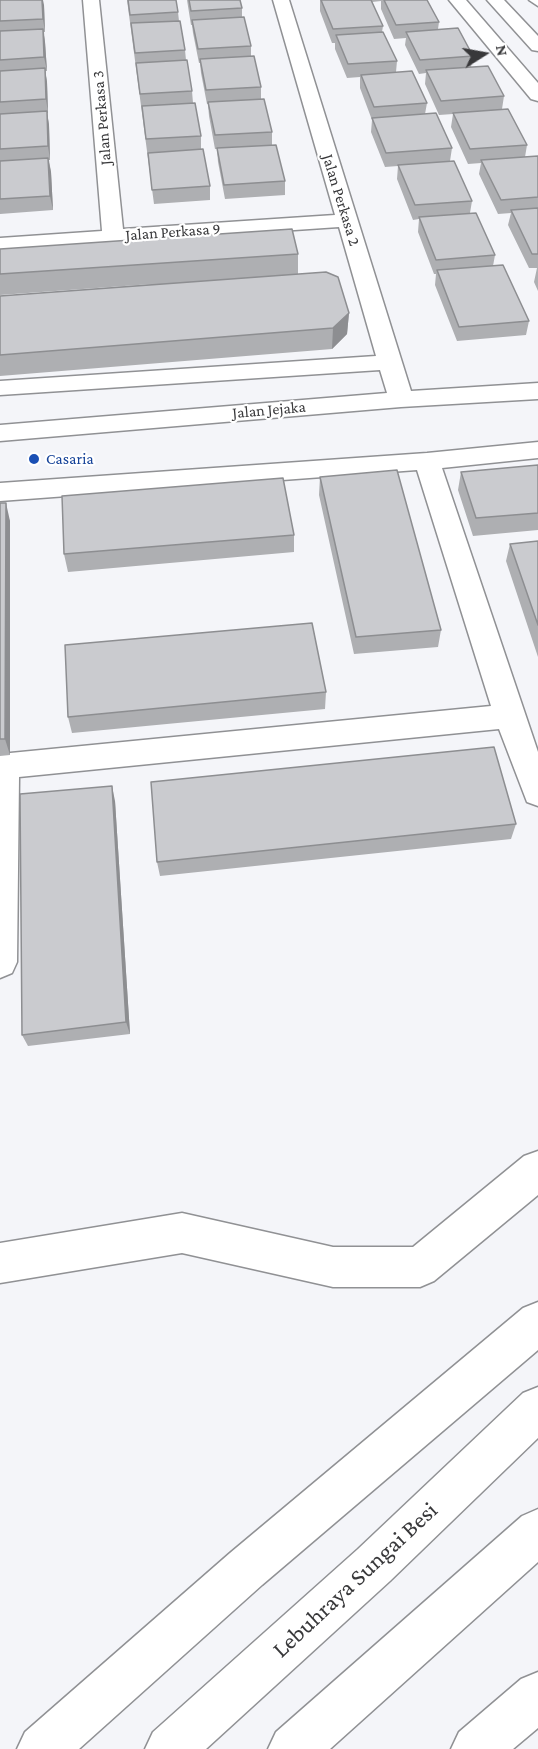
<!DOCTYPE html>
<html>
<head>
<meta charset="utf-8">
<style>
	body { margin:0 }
	#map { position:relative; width:538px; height:1749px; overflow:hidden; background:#f4f5f9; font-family:"Crimson Pro",serif }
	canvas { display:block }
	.north { position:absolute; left:454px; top:24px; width:60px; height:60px; -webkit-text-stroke:4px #fff; paint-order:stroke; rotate:79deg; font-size:16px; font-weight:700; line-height:24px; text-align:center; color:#38383a }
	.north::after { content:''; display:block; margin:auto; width:21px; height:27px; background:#38383a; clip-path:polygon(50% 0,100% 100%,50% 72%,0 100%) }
</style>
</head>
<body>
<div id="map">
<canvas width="538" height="1749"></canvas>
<div class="north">N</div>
</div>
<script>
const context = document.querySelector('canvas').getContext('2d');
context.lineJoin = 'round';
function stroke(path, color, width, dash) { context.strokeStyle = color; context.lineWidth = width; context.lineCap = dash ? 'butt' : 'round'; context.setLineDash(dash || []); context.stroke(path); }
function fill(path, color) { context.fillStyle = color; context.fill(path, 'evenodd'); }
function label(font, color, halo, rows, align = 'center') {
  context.font = font + ' "Crimson Pro",serif'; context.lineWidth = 4.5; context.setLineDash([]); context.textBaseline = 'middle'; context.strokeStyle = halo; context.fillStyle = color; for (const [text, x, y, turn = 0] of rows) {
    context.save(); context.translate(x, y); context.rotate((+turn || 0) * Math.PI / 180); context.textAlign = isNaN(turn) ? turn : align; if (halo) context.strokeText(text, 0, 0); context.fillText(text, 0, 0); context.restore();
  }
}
const minor = new Path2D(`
	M 83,0 L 99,0 L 123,229 L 335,215 L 273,0 L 289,0 L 411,391 L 538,383 L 538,399 L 401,407 L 0,441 L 0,425 L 387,393 L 380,370 L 0,395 L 0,381 L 376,356 L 339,227 L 0,250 L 0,238 L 102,231 Z
	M 449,0 L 466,0 L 538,83 L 538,101 L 531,99 Z
	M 538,442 L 538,458 L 442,468 L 538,752 L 538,806 L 527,802 L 499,729 L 19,777 L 17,962 L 12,973 L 0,978 L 0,754 L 491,706 L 417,470 L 0,501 L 0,483 L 427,453 Z
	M 538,1151 L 538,1195 L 434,1281 L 420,1287 L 333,1287 L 182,1253 L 0,1283 L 0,1243 L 182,1213 L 333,1247 L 413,1247 L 524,1156 Z`);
const major = new Path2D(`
	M 487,0 L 504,0 L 538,36 L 538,51 L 532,50 Z
	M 529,0 L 538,0 L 538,6 Z`);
const highway = new Path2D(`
	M 538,1302 L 538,1350 L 262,1585 L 79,1749 L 17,1749 L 25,1732 L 230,1553 L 523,1308 Z
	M 538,1387 L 538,1438 L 390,1581 L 206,1749 L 145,1749 L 153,1732 L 358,1549 L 523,1393 Z
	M 538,1509 L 538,1562 L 330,1749 L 268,1749 L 276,1732 L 522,1516 Z
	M 538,1672 L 538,1728 L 513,1749 L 451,1749 L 459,1732 L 521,1679 Z`);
stroke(minor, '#909194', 3);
stroke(major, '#909194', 3);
stroke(highway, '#909194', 3);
fill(minor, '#fff');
fill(major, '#fff');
fill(highway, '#fff');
fill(new Path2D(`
	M 0,0 L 44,5 L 45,32 L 44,32 L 45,42 L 47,71 L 45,71 L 47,82 L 48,113 L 47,113 L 49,125 L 50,160 L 49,160 L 51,172 L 53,210 L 0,214 Z
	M 127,0 L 178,12 L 179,21 L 185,50 L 186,60 L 192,91 L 193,103 L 201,136 L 201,149 L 210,186 L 210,200 L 154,204 Z
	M 187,0 L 240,0 L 242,8 L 242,17 L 251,46 L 251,56 L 261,87 L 261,99 L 272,132 L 272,145 L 285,181 L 285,195 L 225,199 L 218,162 L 217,149 L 215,149 L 209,116 L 208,104 L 207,104 L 201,73 L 200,63 L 199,63 L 193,33 L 192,25 L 191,25 Z
	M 320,0 L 427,0 L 439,22 L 438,29 L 473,56 L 471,67 L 504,96 L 502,109 L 527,145 L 525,157 L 538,156 L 538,268 L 529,268 L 508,225 L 511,213 L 498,214 L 479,174 L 481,163 L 468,164 L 451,127 L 453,114 L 439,115 L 425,84 L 426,73 L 419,74 L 405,45 L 406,38 L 394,39 L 381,9 L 381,1 L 372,2 L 383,26 L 382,32 L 397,61 L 396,72 L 427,103 L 425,114 L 452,148 L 450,161 L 472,201 L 470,213 L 495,255 L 493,266 L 529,321 L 526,335 L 457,341 L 435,285 L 436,274 L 434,274 L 418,232 L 419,219 L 413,220 L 397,179 L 398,166 L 385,167 L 371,132 L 372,120 L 360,88 L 360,77 L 347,78 L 335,49 L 335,43 L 332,43 L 320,11 Z
	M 0,249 L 298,254 L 298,274 L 349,313 L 347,334 L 332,349 L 0,376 L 0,296 L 152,284 L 0,295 Z
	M 537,268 L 538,268 L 538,291 L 534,282 Z
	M 538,465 L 538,530 L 473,536 L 458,490 L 461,472 Z
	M 320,477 L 441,630 L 438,647 L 354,654 L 319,495 Z
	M 0,503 L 10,521 L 10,755 L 0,756 Z
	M 294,535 L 294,552 L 68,572 L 64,554 Z
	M 538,541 L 538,657 L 506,561 L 510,544 Z
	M 326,692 L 325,709 L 72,733 L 68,717 Z
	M 115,801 L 130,1034 L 28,1046 L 22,1035 Z
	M 516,824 L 511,839 L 160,876 L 157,862 Z`), '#aeafb2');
fill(new Path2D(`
	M 42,0 L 43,0 L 44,5 L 45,32 L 43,19 Z
	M 43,29 L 45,42 L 47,71 L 44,57 Z
	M 45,68 L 47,82 L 48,113 L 46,99 Z
	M 47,111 L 49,125 L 50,160 L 48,146 Z
	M 48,158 L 51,172 L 53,210 L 50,196 Z
	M 349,313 L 347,334 L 332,349 L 333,328 Z
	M 6,503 L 10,521 L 10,755 L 5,739 Z
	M 112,786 L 115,801 L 130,1034 L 126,1022 Z`), '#8d8e91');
const building = new Path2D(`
	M 0,0 L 42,0 L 43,19 L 0,21 Z
	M 128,0 L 176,0 L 178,12 L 130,15 Z
	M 189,0 L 240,0 L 242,8 L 191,11 Z
	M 321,0 L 371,0 L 383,26 L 333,29 Z
	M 384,0 L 427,0 L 439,22 L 396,25 Z
	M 244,17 L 251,46 L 198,49 L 192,20 Z
	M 180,21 L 185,50 L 135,53 L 131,23 Z
	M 458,28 L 473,56 L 420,60 L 406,32 Z
	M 43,29 L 44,57 L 0,60 L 0,31 Z
	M 383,32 L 397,61 L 348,64 L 336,35 Z
	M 254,56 L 261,87 L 206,90 L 200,59 Z
	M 187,60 L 192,91 L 140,94 L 136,63 Z
	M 488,66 L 504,96 L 441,101 L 426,70 Z
	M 45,68 L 46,99 L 0,102 L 0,71 Z
	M 412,71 L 427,103 L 374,107 L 361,75 Z
	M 264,99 L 272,132 L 215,135 L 208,102 Z
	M 195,103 L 201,136 L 146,139 L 142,106 Z
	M 508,109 L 527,145 L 470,149 L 453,113 Z
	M 47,111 L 48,146 L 0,149 L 0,114 Z
	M 436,113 L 452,148 L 386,153 L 372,118 Z
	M 276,145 L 285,181 L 224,185 L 217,148 Z
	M 203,149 L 210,186 L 152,190 L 148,153 Z
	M 538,156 L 538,197 L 501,200 L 481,160 Z
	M 48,158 L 50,196 L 0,199 L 0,161 Z
	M 454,161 L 472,201 L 415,205 L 398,165 Z
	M 538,208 L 538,254 L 532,254 L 511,210 Z
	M 476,213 L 495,255 L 436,260 L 419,217 Z
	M 292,229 L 298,254 L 0,274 L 0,249 Z
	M 503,265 L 529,321 L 459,327 L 437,270 Z
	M 326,272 L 338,277 L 349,313 L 333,328 L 0,355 L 0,296 Z
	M 538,465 L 538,513 L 476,518 L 461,472 Z
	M 397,470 L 441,630 L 356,637 L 320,477 Z
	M 283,478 L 294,535 L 64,554 L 62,496 Z
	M 0,503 L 6,503 L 5,739 L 0,739 Z
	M 538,541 L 538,625 L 510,544 Z
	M 312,623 L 326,692 L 68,717 L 65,645 Z
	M 494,747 L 516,824 L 157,862 L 151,782 Z
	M 112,786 L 126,1022 L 22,1035 L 20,794 Z`);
fill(building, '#cacbcf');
stroke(building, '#8d8e91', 1.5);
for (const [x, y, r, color] of [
	[34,459,6,"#1a4fb4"]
]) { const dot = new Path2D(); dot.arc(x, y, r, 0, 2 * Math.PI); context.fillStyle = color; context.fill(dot); stroke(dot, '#fff', 2); }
label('16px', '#38383a', '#fff', [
	["Jalan Perkasa 3",102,118,-95],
	["Jalan Perkasa 2",341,200,73],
	["Jalan Perkasa 9",173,232,-4],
	["Jalan Jejaka",269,410,-5]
]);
label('16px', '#164399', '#fff', [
	["Casaria",46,459]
], 'left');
label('24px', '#38383a', '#fff', [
	["Lebuhraya Sungai Besi",355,1580,-43]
]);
</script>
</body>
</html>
